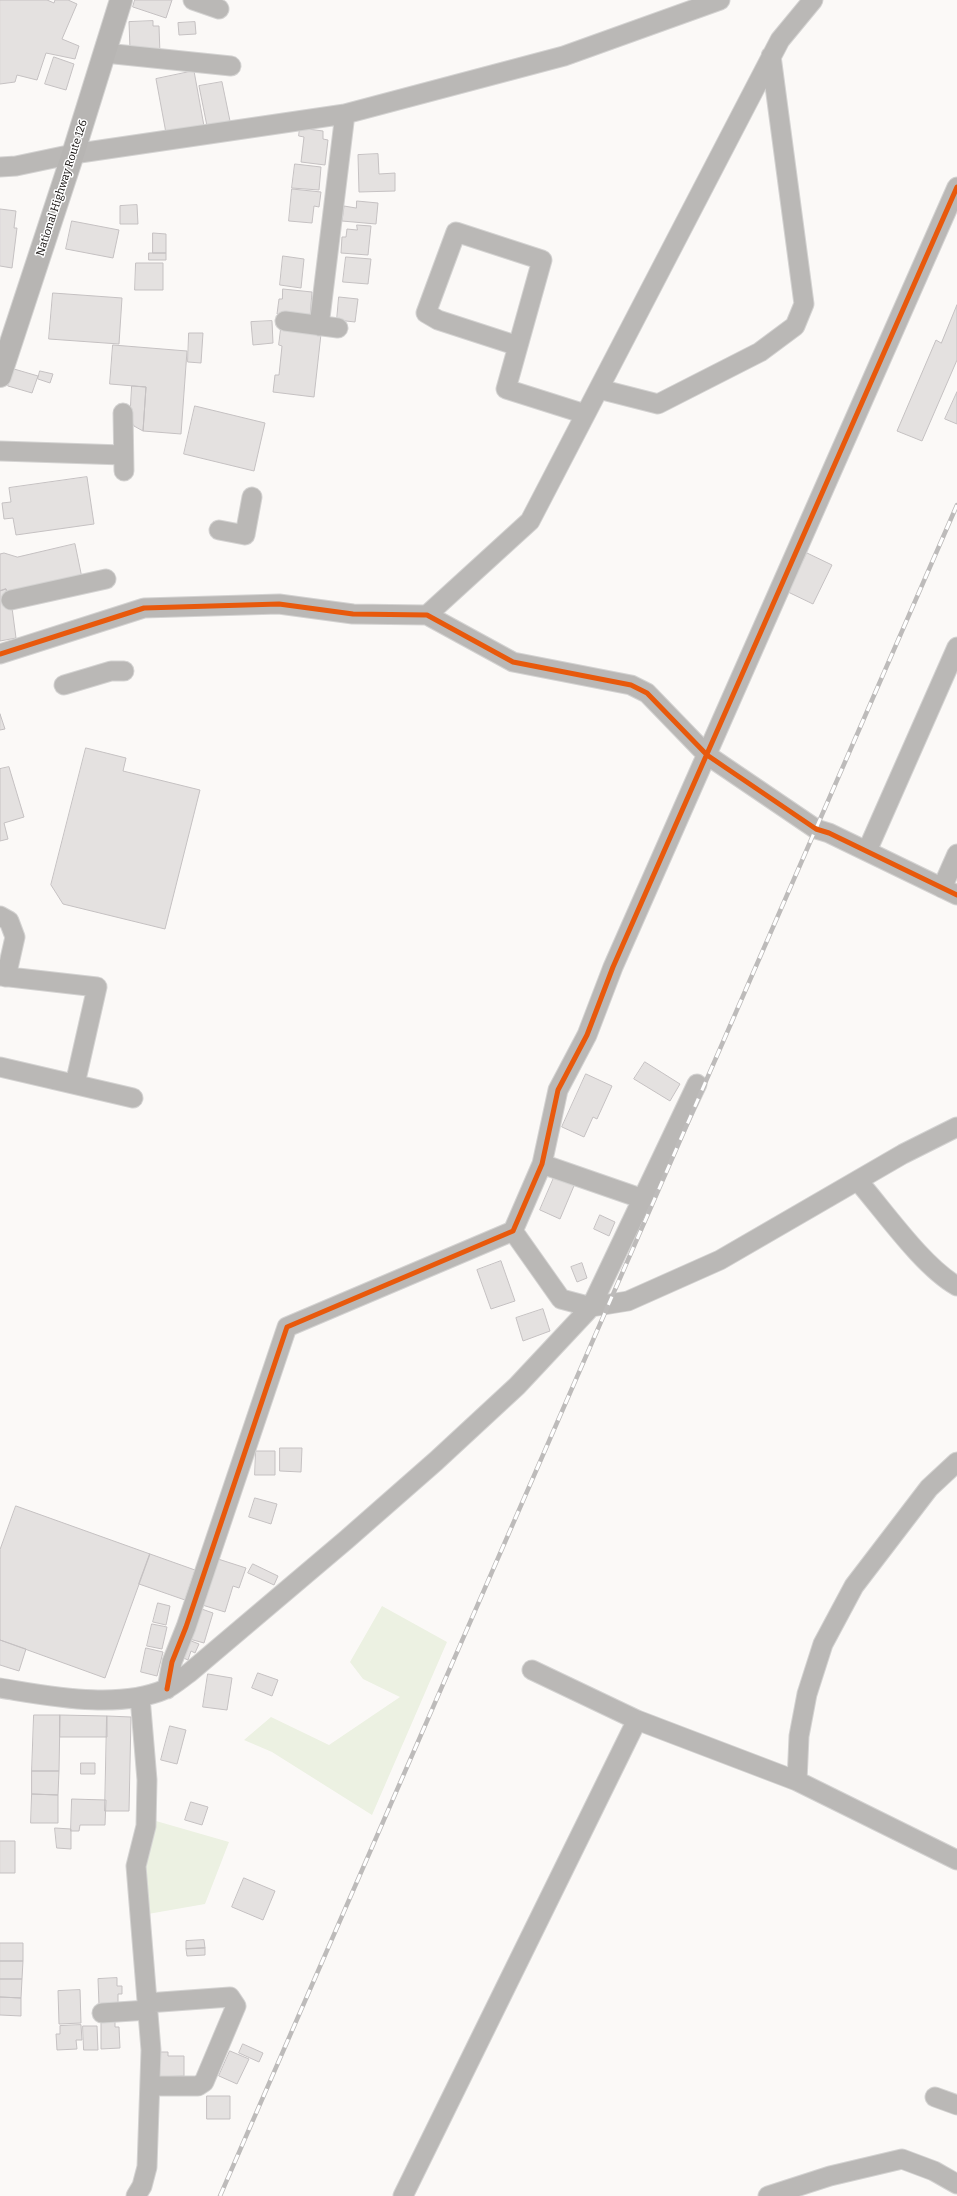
<!DOCTYPE html>
<html>
<head>
<meta charset="utf-8">
<style>
	body { margin:0 }
	canvas { display:block; background:#fbf9f7 }
</style>
</head>
<body>
<canvas width="957" height="2196"></canvas>
<script>
const context = document.querySelector('canvas').getContext('2d');
context.lineJoin = 'round';
function fill(path, color) { context.fillStyle = color; context.fill(path, 'evenodd'); }
function stroke(path, color, width, dash) { context.strokeStyle = color; context.lineWidth = width; context.lineCap = dash ? 'butt' : 'round'; context.setLineDash(dash || []); context.stroke(path); }
function label(font, color, halo, rows, align = 'center') {
  context.font = font + ' Bitter,serif'; context.lineWidth = 3; context.setLineDash([]); context.textBaseline = 'middle'; context.strokeStyle = halo; context.fillStyle = color; for (const [text, x, y, turn = 0] of rows) {
    context.save(); context.translate(x, y); context.rotate((+turn || 0) * Math.PI / 180); context.textAlign = isNaN(turn) ? turn : align; if (halo) context.strokeText(text, 0, 0); context.fillText(text, 0, 0); context.restore();
  }
}
fill(new Path2D(`
	M 382,1606 L 447,1642 L 372,1815 L 272,1752 L 244,1740 L 271,1717 L 329,1745 L 400,1697 L 363,1679 L 350,1662 Z
	M 156,1821 L 229,1842 L 205,1904 L 148,1914 L 142,1869 Z`), '#ecf1e2');
const building = new Path2D(`
	M 0,0 L 47,0 L 54,3 L 55,0 L 68,0 L 77,4 L 62,39 L 79,46 L 75,59 L 46,53 L 37,80 L 17,75 L 15,82 L 0,84 Z
	M 135,0 L 172,0 L 166,18 L 133,7 Z
	M 153,21 L 153,26 L 159,26 L 160,54 L 130,49 L 129,22 Z
	M 195,22 L 196,34 L 179,35 L 178,23 Z
	M 54,57 L 74,64 L 66,90 L 45,84 Z
	M 194,71 L 204,126 L 166,133 L 156,79 Z
	M 222,82 L 230,121 L 207,126 L 199,86 Z
	M 300,128 L 323,131 L 323,139 L 328,140 L 325,165 L 301,162 L 304,137 L 299,136 Z
	M 378,154 L 379,174 L 395,173 L 395,191 L 359,192 L 358,155 Z
	M 295,164 L 321,167 L 319,190 L 292,188 Z
	M 292,189 L 321,192 L 319,207 L 314,206 L 312,223 L 289,221 Z
	M 357,201 L 378,203 L 376,224 L 342,221 L 344,206 L 356,208 Z
	M 137,205 L 138,224 L 120,224 L 120,206 Z
	M 0,209 L 16,211 L 14,228 L 17,228 L 12,268 L 0,266 Z
	M 72,221 L 119,230 L 113,258 L 66,249 Z
	M 357,225 L 371,226 L 368,255 L 341,253 L 342,237 L 346,237 L 347,229 L 357,230 Z
	M 153,233 L 166,234 L 166,253 L 153,253 Z
	M 149,253 L 166,253 L 166,260 L 149,260 Z
	M 283,256 L 304,259 L 301,288 L 280,285 Z
	M 346,257 L 371,259 L 368,284 L 343,282 Z
	M 136,263 L 163,263 L 163,290 L 135,290 Z
	M 283,289 L 312,292 L 310,318 L 277,314 L 279,299 L 282,299 Z
	M 53,293 L 122,298 L 119,344 L 49,339 Z
	M 339,297 L 358,299 L 355,322 L 337,320 Z
	M 957,305 L 957,360 L 922,441 L 897,431 L 936,340 L 941,343 Z
	M 272,321 L 273,343 L 253,345 L 251,322 Z
	M 281,329 L 321,334 L 314,397 L 273,392 L 275,375 L 279,375 L 282,346 L 279,345 Z
	M 189,333 L 203,333 L 201,363 L 188,362 Z
	M 113,345 L 187,351 L 181,434 L 143,431 L 146,387 L 110,384 Z
	M 14,369 L 38,376 L 32,393 L 8,386 Z
	M 40,371 L 53,374 L 50,383 L 38,379 Z
	M 132,386 L 146,387 L 143,431 L 134,426 L 130,419 Z
	M 957,392 L 957,424 L 945,419 Z
	M 195,406 L 265,423 L 254,471 L 184,454 Z
	M 87,477 L 94,524 L 16,535 L 13,518 L 4,519 L 2,503 L 11,502 L 9,488 Z
	M 75,544 L 82,578 L 7,595 L 6,589 L 0,591 L 0,554 L 4,553 L 17,557 Z
	M 807,553 L 832,565 L 813,604 L 788,592 Z
	M 6,589 L 11,600 L 16,638 L 0,641 L 0,591 Z
	M 0,714 L 5,729 L 0,730 Z
	M 86,748 L 126,758 L 123,771 L 200,790 L 165,929 L 63,904 L 51,885 Z
	M 9,767 L 24,817 L 4,823 L 8,839 L 0,841 L 0,769 Z
	M 645,1062 L 680,1084 L 670,1101 L 634,1079 Z
	M 586,1074 L 612,1086 L 597,1119 L 593,1117 L 584,1137 L 562,1127 Z
	M 556,1173 L 576,1181 L 560,1219 L 540,1210 Z
	M 600,1215 L 615,1222 L 609,1236 L 594,1229 Z
	M 501,1261 L 515,1301 L 491,1309 L 477,1270 Z
	M 582,1263 L 587,1278 L 577,1282 L 571,1267 Z
	M 543,1309 L 550,1331 L 523,1341 L 516,1318 Z
	M 280,1448 L 302,1448 L 301,1472 L 280,1471 Z
	M 256,1451 L 275,1451 L 275,1475 L 255,1475 Z
	M 255,1498 L 277,1504 L 271,1524 L 249,1517 Z
	M 16,1506 L 150,1554 L 105,1678 L 0,1640 L 0,1550 Z
	M 150,1554 L 195,1570 L 185,1600 L 139,1584 Z
	M 218,1559 L 246,1568 L 239,1588 L 233,1586 L 225,1612 L 199,1604 Z
	M 253,1564 L 278,1576 L 274,1585 L 248,1573 Z
	M 158,1603 L 170,1606 L 166,1625 L 153,1622 Z
	M 196,1607 L 213,1613 L 204,1643 L 186,1638 Z
	M 152,1624 L 167,1627 L 162,1649 L 147,1646 Z
	M 186,1639 L 199,1644 L 195,1653 L 191,1651 L 188,1660 L 179,1656 Z
	M 0,1640 L 26,1649 L 19,1671 L 0,1665 Z
	M 146,1648 L 163,1652 L 157,1676 L 141,1672 Z
	M 258,1673 L 278,1680 L 272,1696 L 252,1688 Z
	M 208,1674 L 232,1678 L 227,1710 L 203,1707 Z
	M 34,1715 L 60,1715 L 59,1771 L 32,1771 Z
	M 60,1715 L 107,1716 L 107,1737 L 60,1737 Z
	M 107,1716 L 131,1717 L 129,1811 L 105,1811 Z
	M 170,1726 L 186,1730 L 177,1764 L 161,1760 Z
	M 81,1763 L 95,1763 L 95,1774 L 81,1774 Z
	M 32,1771 L 59,1771 L 58,1795 L 32,1794 Z
	M 32,1794 L 58,1795 L 58,1823 L 31,1823 Z
	M 72,1799 L 106,1800 L 105,1825 L 80,1825 L 79,1831 L 71,1831 Z
	M 191,1802 L 208,1807 L 202,1825 L 185,1820 Z
	M 55,1828 L 71,1829 L 71,1849 L 57,1848 Z
	M 0,1841 L 15,1841 L 15,1873 L 0,1873 Z
	M 244,1878 L 275,1891 L 263,1920 L 232,1907 Z
	M 204,1940 L 205,1948 L 186,1949 L 186,1941 Z
	M 0,1943 L 23,1943 L 23,1961 L 0,1961 Z
	M 205,1948 L 205,1955 L 187,1956 L 186,1949 Z
	M 0,1961 L 23,1961 L 22,1979 L 0,1979 Z
	M 117,1978 L 117,1986 L 122,1986 L 122,1994 L 118,1994 L 118,2004 L 99,2005 L 98,1979 Z
	M 0,1979 L 22,1979 L 21,1998 L 0,1997 Z
	M 80,1990 L 81,2023 L 59,2024 L 58,1991 Z
	M 0,1997 L 21,1998 L 21,2016 L 0,2015 Z
	M 115,2019 L 115,2027 L 119,2027 L 120,2048 L 101,2049 L 101,2020 Z
	M 81,2025 L 82,2040 L 76,2040 L 77,2049 L 57,2050 L 56,2034 L 60,2034 L 60,2026 Z
	M 83,2026 L 97,2026 L 98,2050 L 84,2050 Z
	M 243,2044 L 263,2053 L 259,2062 L 239,2053 Z
	M 230,2051 L 249,2059 L 237,2084 L 219,2076 Z
	M 155,2052 L 168,2052 L 168,2056 L 184,2056 L 184,2076 L 156,2077 Z
	M 207,2096 L 230,2096 L 230,2119 L 207,2119 Z`);
fill(building, '#e4e1e0');
stroke(building, '#c5c1c2', 1);
const minor = new Path2D(`
	M 193,0 L 219,9
	M 105,53 L 231,66
	M 0,167 L 16,166 L 73,154 L 345,114 L 564,56 L 720,0
	M 285,321 L 338,328
	M 319,326 L 345,114
	M 518,346 L 438,320 L 426,313 L 456,232 L 542,260 L 506,389 L 585,414
	M 599,389 L 658,404 L 760,352 L 795,326 L 804,304 L 771,56
	M 123,413 L 124,471
	M 0,451 L 123,455
	M 219,530 L 245,535 L 252,497
	M 11,600 L 106,579
	M 427,615 L 530,521 L 780,40 L 813,0
	M 0,654 L 144,608 L 279,604 L 353,614 L 427,615 L 513,662 L 631,685 L 647,693 L 707,755 L 816,829 L 829,833 L 957,895
	M 64,685 L 111,671 L 124,671
	M 867,851 L 957,647
	M 942,888 L 957,854
	M 0,916 L 9,921 L 15,937 L 6,977
	M 0,976 L 97,987 L 75,1084
	M 0,1067 L 133,1098
	M 542,1164 L 643,1199
	M 858,1181 C 885,1212 923,1267 957,1286
	M 513,1231 L 561,1299 L 591,1307 L 628,1301 L 720,1260 L 903,1154 L 957,1127
	M 532,1670 L 637,1720 L 797,1781 L 957,1860
	M 0,1688 C 51,1696 117,1710 166,1689 C 174,1685 182,1678 189,1673 L 346,1540 L 436,1461 L 517,1386 L 591,1307 L 697,1084
	M 167,1689 L 172,1662 L 186,1627 L 287,1327 L 513,1231 L 542,1164 L 558,1090 L 587,1035 L 613,967 L 957,187
	M 797,1781 L 799,1736 L 807,1694 L 823,1644 L 854,1586 L 929,1488 L 957,1462
	M 147,2003 L 230,1997 L 236,2006 L 204,2082 L 198,2086 L 150,2086
	M 102,2013 L 148,2010
	M 935,2097 L 957,2105
	M 136,2196 L 142,2186 L 147,2167 L 151,2050 L 136,1866 L 146,1826 L 147,1780 L 140,1697
	M 403,2196 L 637,1720
	M 768,2196 L 830,2176 L 902,2159 L 934,2171 L 957,2184`);
const highway = new Path2D(`
	M 0,376 L 73,154 L 121,0`);
stroke(minor, '#d4d3d2', 21);
stroke(highway, '#d4d3d2', 24);
stroke(minor, '#bab8b6', 19);
stroke(highway, '#b7b5b3', 22);
const rail = new Path2D(`
	M 220,2196 L 957,505`);
stroke(rail, '#bdbbba', 4.5);
stroke(rail, '#fff', 3, [9]);
stroke(new Path2D(`
	M 0,654 L 144,608 L 279,604 L 353,614 L 427,615 L 513,662 L 631,685 L 647,693 L 707,755 L 816,829 L 829,833 L 957,895
	M 167,1689 L 172,1662 L 186,1627 L 287,1327 L 513,1231 L 542,1164 L 558,1090 L 587,1035 L 613,967 L 957,187`), '#e8590c', 5);
label('11px', '#0f0b09', '#fff', [
	["National Highway Route 126",62,188,-72]
]);
</script>
</body>
</html>
